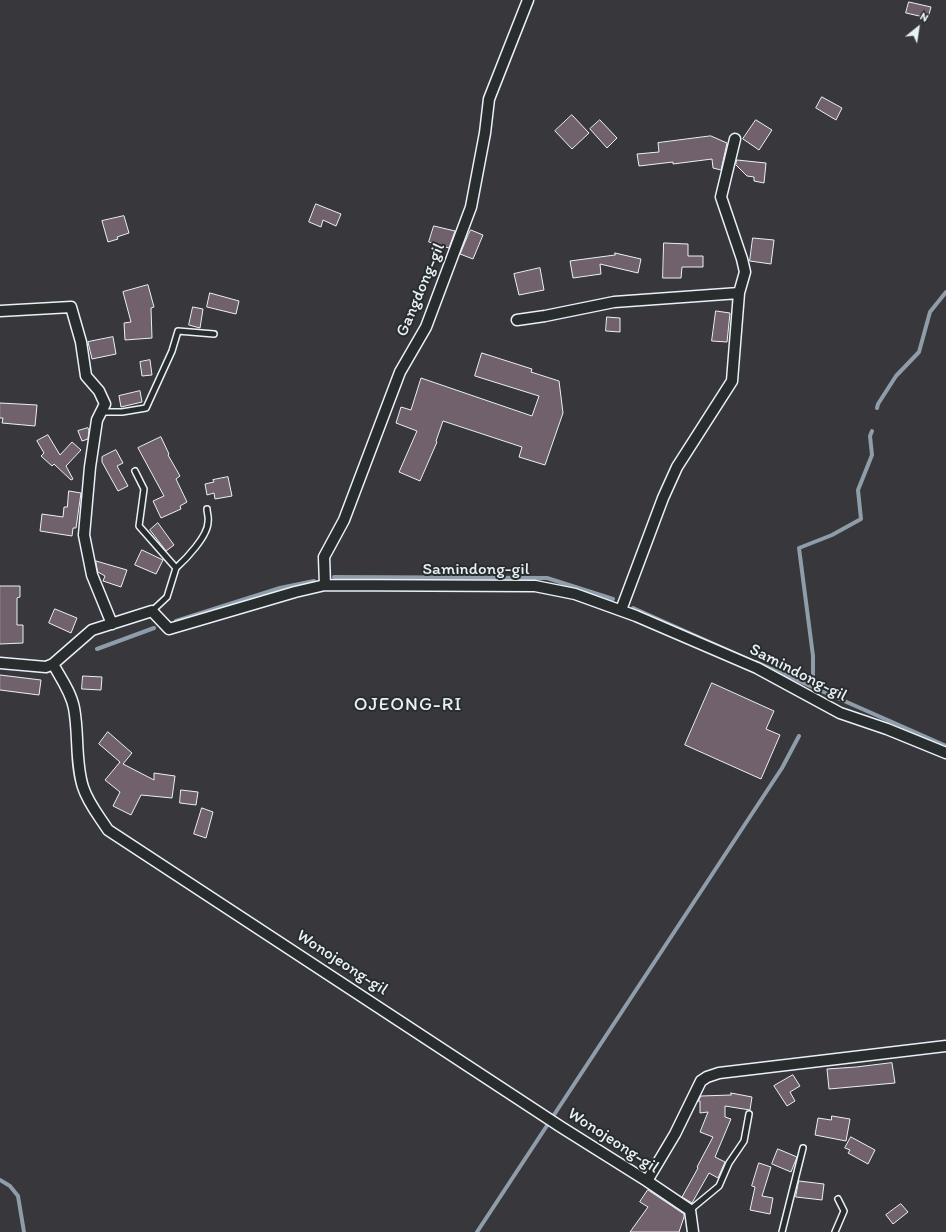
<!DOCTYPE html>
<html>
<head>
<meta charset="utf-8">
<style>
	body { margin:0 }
	#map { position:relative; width:946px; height:1232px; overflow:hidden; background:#38373b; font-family:Itim,sans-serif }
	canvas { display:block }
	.north { position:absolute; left:898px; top:8px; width:40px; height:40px; -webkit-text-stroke:3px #2a2d2e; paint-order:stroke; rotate:30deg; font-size:11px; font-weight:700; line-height:16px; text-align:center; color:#e8f1f8 }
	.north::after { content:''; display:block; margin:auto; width:14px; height:18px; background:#e8f1f8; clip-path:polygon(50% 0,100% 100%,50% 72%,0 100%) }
</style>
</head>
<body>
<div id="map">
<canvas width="946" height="1232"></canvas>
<div class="north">N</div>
</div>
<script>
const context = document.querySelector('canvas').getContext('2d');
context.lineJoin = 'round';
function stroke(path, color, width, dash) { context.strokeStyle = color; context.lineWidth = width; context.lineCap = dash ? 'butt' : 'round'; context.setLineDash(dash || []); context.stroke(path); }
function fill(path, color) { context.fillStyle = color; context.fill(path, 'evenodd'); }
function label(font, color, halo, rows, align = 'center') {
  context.font = font + ' Itim,sans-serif'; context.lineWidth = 4; context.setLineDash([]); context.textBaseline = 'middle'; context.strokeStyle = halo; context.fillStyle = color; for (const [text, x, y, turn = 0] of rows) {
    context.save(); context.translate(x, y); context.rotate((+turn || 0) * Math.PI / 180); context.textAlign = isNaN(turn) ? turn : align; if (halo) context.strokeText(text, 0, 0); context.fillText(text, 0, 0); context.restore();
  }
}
stroke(new Path2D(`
	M 877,408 L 878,404 L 896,376 L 919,352 L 930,312 L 946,292
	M 334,577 L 547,578 L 613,599
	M 633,608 L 750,660
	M 176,621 L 280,588 L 314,581
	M 97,649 L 154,628
	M 756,662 L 946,746
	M 813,678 L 813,656 L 799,548 L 832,535 L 861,519 L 858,490 L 872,455 L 870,436 L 872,431
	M 0,1180 L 10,1186 L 18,1196 L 24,1232
	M 477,1232 L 782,768 L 799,736`), '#8e9da9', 4);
const building = new Path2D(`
	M 909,2 L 931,7 L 928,18 L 906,13 Z
	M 822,97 L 842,108 L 836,120 L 816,108 Z
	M 572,115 L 589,133 L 572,149 L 555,131 Z
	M 600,120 L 617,138 L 607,148 L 590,129 Z
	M 756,120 L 772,130 L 759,150 L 743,139 Z
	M 711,136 L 727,143 L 721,170 L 713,168 L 712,159 L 673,164 L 673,162 L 639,166 L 637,154 L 659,152 L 658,143 Z
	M 737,160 L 766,163 L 764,183 L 754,181 L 754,177 L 747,176 L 736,165 Z
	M 316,204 L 341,214 L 336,226 L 323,220 L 321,227 L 309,222 Z
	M 124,216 L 129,233 L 117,237 L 118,239 L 108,242 L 102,221 Z
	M 434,226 L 455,231 L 449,248 L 429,242 Z
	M 471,230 L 483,235 L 473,259 L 460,254 L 468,235 Z
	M 753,238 L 774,240 L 771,264 L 750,261 Z
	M 664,243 L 688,244 L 688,256 L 703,256 L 703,267 L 682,267 L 681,278 L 663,278 Z
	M 615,253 L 641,259 L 638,273 L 600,264 L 601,274 L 573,278 L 570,261 L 615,255 Z
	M 540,268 L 544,290 L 519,295 L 514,274 Z
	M 148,285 L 154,307 L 151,308 L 152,338 L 125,340 L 124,323 L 131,322 L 123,292 Z
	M 210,293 L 239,301 L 236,314 L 207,307 Z
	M 193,307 L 203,309 L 200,328 L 189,325 Z
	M 716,311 L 730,313 L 727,342 L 712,341 Z
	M 607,317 L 620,318 L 620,332 L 606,331 Z
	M 113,337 L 116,354 L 92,359 L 88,342 Z
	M 482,353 L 532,369 L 531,372 L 559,381 L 563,413 L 545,465 L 519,457 L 522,447 L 443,421 L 436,441 L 437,442 L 420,481 L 399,472 L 417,431 L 396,423 L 401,407 L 411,410 L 421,378 L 532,416 L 539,396 L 475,376 Z
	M 150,360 L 152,375 L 142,376 L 140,362 Z
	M 140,391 L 142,402 L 121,407 L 119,396 Z
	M 0,403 L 37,405 L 35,426 L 2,423 L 3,418 L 0,418 Z
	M 88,428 L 89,430 L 88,439 L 82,441 L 78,431 Z
	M 48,435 L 60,455 L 72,442 L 81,450 L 66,466 L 73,479 L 71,480 L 54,464 L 52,466 L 41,456 L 44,453 L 37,441 Z
	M 161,437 L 169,454 L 168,455 L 180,476 L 176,479 L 187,502 L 180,506 L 181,509 L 161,518 L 153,501 L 164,496 L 138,448 Z
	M 116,450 L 123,463 L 117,466 L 128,486 L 118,491 L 102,462 L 102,457 Z
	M 228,477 L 232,496 L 215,499 L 214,493 L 207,495 L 205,484 L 214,482 L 213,480 Z
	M 69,491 L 81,493 L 76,528 L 73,528 L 72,536 L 40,531 L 42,514 L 63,517 L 64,507 L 67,507 Z
	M 158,523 L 174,545 L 166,551 L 150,530 Z
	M 142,550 L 163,560 L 156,574 L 135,565 Z
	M 96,561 L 127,570 L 121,587 L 103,581 L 105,576 L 98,572 Z
	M 0,586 L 20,586 L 20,597 L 17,598 L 17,625 L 23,625 L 23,643 L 0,644 Z
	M 55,609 L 77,618 L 71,633 L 49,623 Z
	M 0,675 L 41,680 L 39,695 L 0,690 Z
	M 83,676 L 102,677 L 101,690 L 82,689 Z
	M 712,683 L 774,711 L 766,729 L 780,735 L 761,779 L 685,745 Z
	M 108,732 L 132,753 L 123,764 L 154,780 L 154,773 L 175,776 L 172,798 L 141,795 L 131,815 L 113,806 L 120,792 L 105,780 L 120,762 L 99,744 Z
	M 181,790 L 198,792 L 196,805 L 180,803 Z
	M 202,808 L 213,812 L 206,838 L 194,834 Z
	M 892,1063 L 895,1083 L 829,1089 L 827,1069 L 856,1067 Z
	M 793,1075 L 800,1086 L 790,1092 L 795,1101 L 787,1106 L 774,1086 Z
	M 731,1093 L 752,1097 L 750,1110 L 725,1106 L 725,1117 L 731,1119 L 715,1157 L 725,1162 L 718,1178 L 709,1173 L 692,1203 L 682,1197 L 698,1168 L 697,1167 L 713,1137 L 700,1132 L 708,1112 L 700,1113 L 700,1101 L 698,1101 L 701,1096 L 731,1095 Z
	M 832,1116 L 850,1119 L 846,1141 L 815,1135 L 818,1118 L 831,1120 Z
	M 851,1137 L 875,1150 L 868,1164 L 848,1153 L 850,1150 L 845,1148 Z
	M 778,1149 L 797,1157 L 791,1172 L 772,1164 Z
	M 759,1163 L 771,1167 L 762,1196 L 773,1198 L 770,1214 L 750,1210 L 755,1187 L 752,1186 Z
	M 799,1181 L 824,1184 L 822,1200 L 796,1197 Z
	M 648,1190 L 684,1214 L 684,1217 L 679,1232 L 630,1232 L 648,1207 L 640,1202 Z
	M 901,1204 L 908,1212 L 893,1224 L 886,1215 Z`);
fill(building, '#71616d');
stroke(building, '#e8f1f8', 1);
const lane = new Path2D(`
	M 101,412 L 122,412 L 146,408 L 172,351 L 178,331 L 214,334
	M 135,471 L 144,489 L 139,526 L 176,568 L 167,597 L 152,611
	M 176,568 C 186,559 208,536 208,522 C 209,517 207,513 207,509
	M 690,1210 L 719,1186 L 729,1163 L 744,1141 L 749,1114
	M 782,1232 L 803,1148
	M 835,1232 L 844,1211 L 838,1199`);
const street = new Path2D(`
	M 0,311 L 71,307 L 81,342 L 86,376 L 99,391 L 105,404 L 97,420 L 90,467 L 84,535 L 92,575 L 112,624
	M 517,320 L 545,316 L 614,302 L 739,293
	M 325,585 L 324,557 L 344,520 L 400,372 L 426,327 L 471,207 L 485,133 L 489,99 L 528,0
	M 621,610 L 663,498 L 677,467 L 732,381 L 739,293 L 745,272 L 742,259 L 721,197 L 735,139
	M 0,663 L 46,667 L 53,664 L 92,630 L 152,611 L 169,629 L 295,592 L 325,585 L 535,586 L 575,594 L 636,616 L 757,668 L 840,713 L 887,729 L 946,753
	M 53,664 C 60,677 71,692 74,708 C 79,734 75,762 83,787 C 88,803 99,816 108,830 L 561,1127 L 647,1181 L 690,1210 L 693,1232
	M 647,1181 L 675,1134 L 698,1087 L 701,1081 L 707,1077 L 719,1073 L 946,1046`);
stroke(lane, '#e8f1f8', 8);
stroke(street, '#e8f1f8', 13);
stroke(lane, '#2a2d2e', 5);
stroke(street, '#2a2d2e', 10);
label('17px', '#e8f1f8', '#2a2d2e', [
	["Gangdong-gil",421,290,-67],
	["Samindong-gil",476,570],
	["Samindong-gil",798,673,27],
	["Wonojeong-gil",342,963,33],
	["Wonojeong-gil",613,1141,33]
]);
context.letterSpacing = '1px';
label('19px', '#e8f1f8', '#2a2d2e', [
	["OJEONG-RI",408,705]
]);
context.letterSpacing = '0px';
</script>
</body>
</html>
